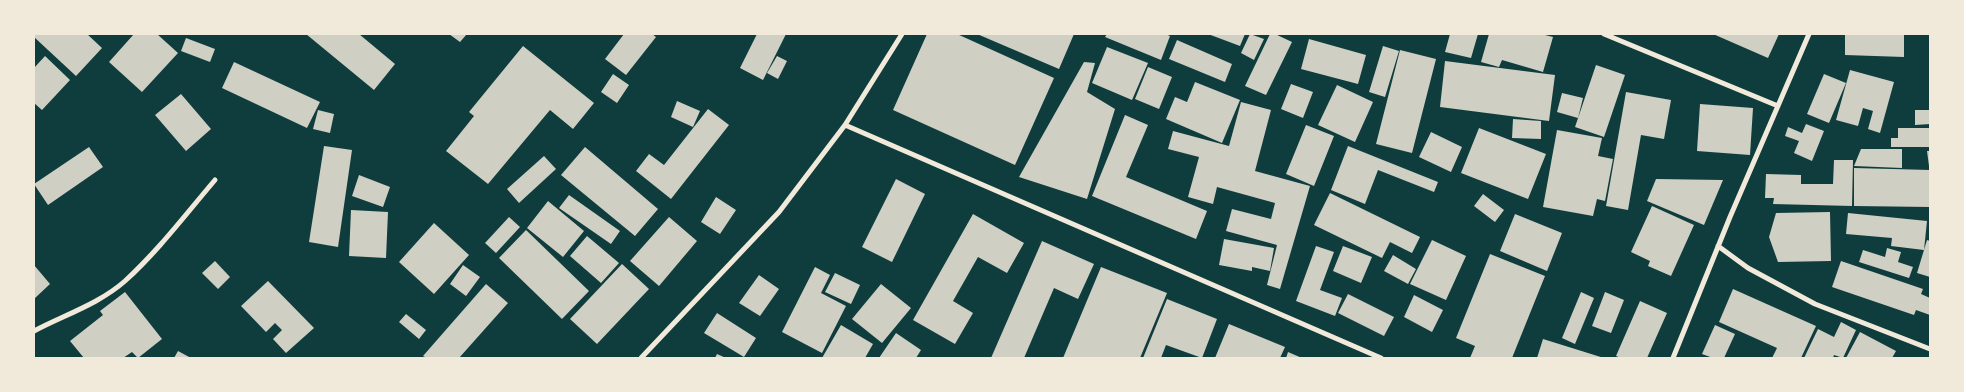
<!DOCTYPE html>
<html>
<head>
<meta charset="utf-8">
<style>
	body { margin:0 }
	#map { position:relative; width:1964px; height:392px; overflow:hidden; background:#0f3d3e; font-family:Raleway,sans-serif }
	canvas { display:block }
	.frame { position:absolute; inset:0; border:35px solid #f1e9da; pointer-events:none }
</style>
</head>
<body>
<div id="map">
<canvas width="1964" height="392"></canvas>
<div class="frame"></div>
</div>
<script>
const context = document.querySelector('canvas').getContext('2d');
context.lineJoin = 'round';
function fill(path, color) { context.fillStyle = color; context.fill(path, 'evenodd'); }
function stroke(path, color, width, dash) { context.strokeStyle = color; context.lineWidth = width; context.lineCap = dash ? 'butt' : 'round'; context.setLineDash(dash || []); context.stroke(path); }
fill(new Path2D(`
	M 34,34 L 87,34 L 102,48 L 76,76 L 34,37 Z
	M 134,34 L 157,34 L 178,53 L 142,92 L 109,62 Z
	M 306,34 L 359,34 L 395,64 L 374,90 Z
	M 449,34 L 467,34 L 460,42 Z
	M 624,34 L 652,34 L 656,37 L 626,75 L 605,59 Z
	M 757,34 L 786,34 L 763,80 L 740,68 Z
	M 927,34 L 957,34 L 1054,78 L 1015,165 L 893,110 Z
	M 977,34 L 1074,34 L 1059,69 Z
	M 1107,34 L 1165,34 L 1170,36 L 1161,60 L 1105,37 Z
	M 1208,34 L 1245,34 L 1240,46 Z
	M 1250,34 L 1264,39 L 1254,60 L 1241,53 Z
	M 1270,34 L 1275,34 L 1292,42 L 1266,95 L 1245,86 Z
	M 1450,34 L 1478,34 L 1471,58 L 1445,52 Z
	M 1489,34 L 1541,34 L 1553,37 L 1543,72 L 1502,60 L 1499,67 L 1481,62 Z
	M 1713,34 L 1779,34 L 1768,58 Z
	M 1845,34 L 1904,34 L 1904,57 L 1845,55 Z
	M 186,38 L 215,49 L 210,62 L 181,51 Z
	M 1309,39 L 1366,55 L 1358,84 L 1301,69 Z
	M 1177,40 L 1232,64 L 1225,82 L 1169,59 Z
	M 523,46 L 594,103 L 573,129 L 550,110 L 488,184 L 446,151 L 474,116 L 469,112 Z
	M 1383,46 L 1399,51 L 1385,97 L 1369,92 Z
	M 1107,47 L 1148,63 L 1132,100 L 1092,83 Z
	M 1400,50 L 1436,59 L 1412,153 L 1376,144 Z
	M 45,56 L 70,80 L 42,110 L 34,103 L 34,68 Z
	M 777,56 L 787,61 L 778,79 L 767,73 Z
	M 1445,61 L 1555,75 L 1549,121 L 1440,107 Z
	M 234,62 L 320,102 L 307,128 L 222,88 Z
	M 1084,62 L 1095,63 L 1087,92 L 1115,109 L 1087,199 L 1019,177 Z
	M 1596,65 L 1625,75 L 1604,137 L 1575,127 Z
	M 1148,67 L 1172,77 L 1159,109 L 1135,99 Z
	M 1850,70 L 1894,82 L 1880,133 L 1868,129 L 1873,111 L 1863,108 L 1858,126 L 1836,120 Z
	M 613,74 L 629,85 L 617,103 L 601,92 Z
	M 1824,74 L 1846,83 L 1829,123 L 1807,114 Z
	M 1195,82 L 1240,100 L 1222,143 L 1166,119 L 1175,97 L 1187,102 Z
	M 1291,84 L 1313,92 L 1303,118 L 1281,109 Z
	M 1337,85 L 1373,102 L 1355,142 L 1318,125 Z
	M 1626,92 L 1671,100 L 1664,139 L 1641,135 L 1628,210 L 1606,206 Z
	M 1562,93 L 1583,98 L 1578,118 L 1557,112 Z
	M 181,94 L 211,129 L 186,151 L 155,115 Z
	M 677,101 L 700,111 L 693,127 L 671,117 Z
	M 1241,102 L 1271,110 L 1255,171 L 1310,186 L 1280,289 L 1267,285 L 1277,245 L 1226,231 L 1232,209 L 1271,219 L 1275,203 L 1217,187 L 1213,204 L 1188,197 L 1199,157 L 1168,149 L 1173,131 L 1229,146 Z
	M 1700,104 L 1753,108 L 1750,155 L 1697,151 Z
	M 708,109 L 729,125 L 671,199 L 636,171 L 649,154 L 664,165 Z
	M 318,110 L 334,114 L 330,133 L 313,129 Z
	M 1915,110 L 1930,110 L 1930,124 L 1915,125 Z
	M 1125,115 L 1148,125 L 1126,177 L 1207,211 L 1196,239 L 1092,196 Z
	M 1513,119 L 1541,121 L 1541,139 L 1512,138 Z
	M 1806,124 L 1824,131 L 1812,161 L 1794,153 L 1799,141 L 1785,136 L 1788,127 L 1802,133 Z
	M 1306,125 L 1334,136 L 1314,186 L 1286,174 Z
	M 1479,128 L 1546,154 L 1528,199 L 1461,173 Z
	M 1898,128 L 1930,128 L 1930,147 L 1891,147 L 1891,138 L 1898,138 Z
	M 1557,130 L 1602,138 L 1598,156 L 1613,159 L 1605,201 L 1597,199 L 1593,216 L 1543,207 Z
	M 1431,132 L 1462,147 L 1451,172 L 1419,157 Z
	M 324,146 L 352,150 L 338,247 L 309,242 Z
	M 1348,146 L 1438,182 L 1434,192 L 1378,170 L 1365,204 L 1331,190 Z
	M 89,147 L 103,167 L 48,205 L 34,184 Z
	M 585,147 L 658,209 L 635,236 L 561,175 Z
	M 1861,149 L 1902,149 L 1902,168 L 1854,166 Z
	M 1927,151 L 1930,151 L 1930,166 L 1929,166 Z
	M 544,156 L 556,169 L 519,203 L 507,189 Z
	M 1834,160 L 1853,160 L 1852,206 L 1773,204 L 1774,198 L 1765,198 L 1766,174 L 1801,175 L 1801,184 L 1833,184 Z
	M 1854,168 L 1930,170 L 1930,207 L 1854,206 Z
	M 359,175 L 390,187 L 383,207 L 352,196 Z
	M 896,179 L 925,194 L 892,262 L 862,247 Z
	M 1656,179 L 1723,180 L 1704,225 L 1647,201 Z
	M 1330,193 L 1420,237 L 1412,253 L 1390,242 L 1382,258 L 1314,225 Z
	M 1483,194 L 1504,210 L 1495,222 L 1474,206 Z
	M 569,195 L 620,231 L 611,244 L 559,208 Z
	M 716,197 L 736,210 L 720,234 L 701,222 Z
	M 548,201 L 584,231 L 563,257 L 527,228 Z
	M 1652,206 L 1694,225 L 1671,276 L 1648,266 L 1650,261 L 1631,252 Z
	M 351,210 L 388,212 L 386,258 L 349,256 Z
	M 1830,212 L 1831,261 L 1778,262 L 1769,237 L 1776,213 Z
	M 1848,213 L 1927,221 L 1924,250 L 1891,246 L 1892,238 L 1846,234 Z
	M 973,214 L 1024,243 L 1007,273 L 978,257 L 953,301 L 973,313 L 955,344 L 913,320 Z
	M 1515,214 L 1562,233 L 1547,271 L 1500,251 Z
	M 509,217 L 520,227 L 496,253 L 485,243 Z
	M 669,217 L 697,241 L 659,286 L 630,261 Z
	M 434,223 L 469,255 L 434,294 L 399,262 Z
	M 526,230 L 589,291 L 562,319 L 499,258 Z
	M 587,236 L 619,263 L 601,283 L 570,256 Z
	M 1224,239 L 1274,248 L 1270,271 L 1252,267 L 1252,271 L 1219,265 Z
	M 1432,240 L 1466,256 L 1446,300 L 1410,284 Z
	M 1927,240 L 1930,241 L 1930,277 L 1917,273 Z
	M 1042,241 L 1094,264 L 1078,299 L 1054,288 L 1024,358 L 991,358 Z
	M 1316,246 L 1334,252 L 1320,290 L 1342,298 L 1335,316 L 1296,301 Z
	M 1343,246 L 1372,257 L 1361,283 L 1333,271 Z
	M 1887,248 L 1901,252 L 1898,262 L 1913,267 L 1909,278 L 1859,262 L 1863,250 L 1885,257 Z
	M 1490,254 L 1545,276 L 1512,358 L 1470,358 L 1475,346 L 1456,338 Z
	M 1393,255 L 1416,269 L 1408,284 L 1384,271 Z
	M 215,261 L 230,277 L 218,289 L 202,273 Z
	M 1841,261 L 1923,289 L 1921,294 L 1930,298 L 1930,315 L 1916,310 L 1914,315 L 1832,287 Z
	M 622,264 L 649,289 L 597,344 L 570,319 Z
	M 34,265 L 50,284 L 34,299 Z
	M 463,265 L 480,277 L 466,296 L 450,284 Z
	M 815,267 L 830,275 L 821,293 L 846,306 L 822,353 L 782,332 Z
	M 1101,267 L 1167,293 L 1140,358 L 1063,358 Z
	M 835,273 L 860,285 L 851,304 L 825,292 Z
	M 759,275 L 779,289 L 760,316 L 739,303 Z
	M 268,281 L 314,328 L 286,353 L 273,339 L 282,330 L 275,323 L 266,332 L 241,306 Z
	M 486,284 L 508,303 L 459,358 L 427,358 L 423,356 Z
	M 881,284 L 911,308 L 882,343 L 852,319 Z
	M 1733,289 L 1816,326 L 1801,358 L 1772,358 L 1777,348 L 1719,322 Z
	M 125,292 L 162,339 L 138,358 L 132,352 L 123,358 L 84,358 L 70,341 L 103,315 L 100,311 Z
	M 1581,292 L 1594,298 L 1575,344 L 1562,338 Z
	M 1605,292 L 1624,300 L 1611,333 L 1592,326 Z
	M 1348,294 L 1394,317 L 1384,336 L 1338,313 Z
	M 1414,295 L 1443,310 L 1432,332 L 1404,317 Z
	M 1167,299 L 1217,319 L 1202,358 L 1166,345 L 1161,358 L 1143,358 Z
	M 1640,301 L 1667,313 L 1647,358 L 1621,358 L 1616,356 Z
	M 717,313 L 756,338 L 744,357 L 704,333 Z
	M 406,314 L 426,330 L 419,339 L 399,322 Z
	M 1841,322 L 1856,330 L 1843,358 L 1834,355 L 1833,358 L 1804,358 L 1818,329 L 1834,337 Z
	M 1229,324 L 1285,347 L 1280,358 L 1215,358 Z
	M 841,325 L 873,344 L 865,358 L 822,358 Z
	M 1715,325 L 1735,334 L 1724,358 L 1713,358 L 1702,354 Z
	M 1860,332 L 1896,351 L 1892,358 L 1846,358 Z
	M 896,333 L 921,350 L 916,358 L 879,358 Z
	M 1543,339 L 1604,358 L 1537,358 Z
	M 178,351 L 191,358 L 174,358 Z
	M 1288,352 L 1302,358 L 1286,358 Z
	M 717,354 L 726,358 L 715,358 Z`), '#cfcfc3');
stroke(new Path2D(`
	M 1604,34 L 1778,106
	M 845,125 L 1381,358
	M 1718,246 L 1748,268 L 1815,304 L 1930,349
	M 34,331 C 64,315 99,304 125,281 C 158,251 186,214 215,180
	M 641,358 L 779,212 L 845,125 L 902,34
	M 1673,358 L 1730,217 L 1809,34`), '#f1e9da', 5);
</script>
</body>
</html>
